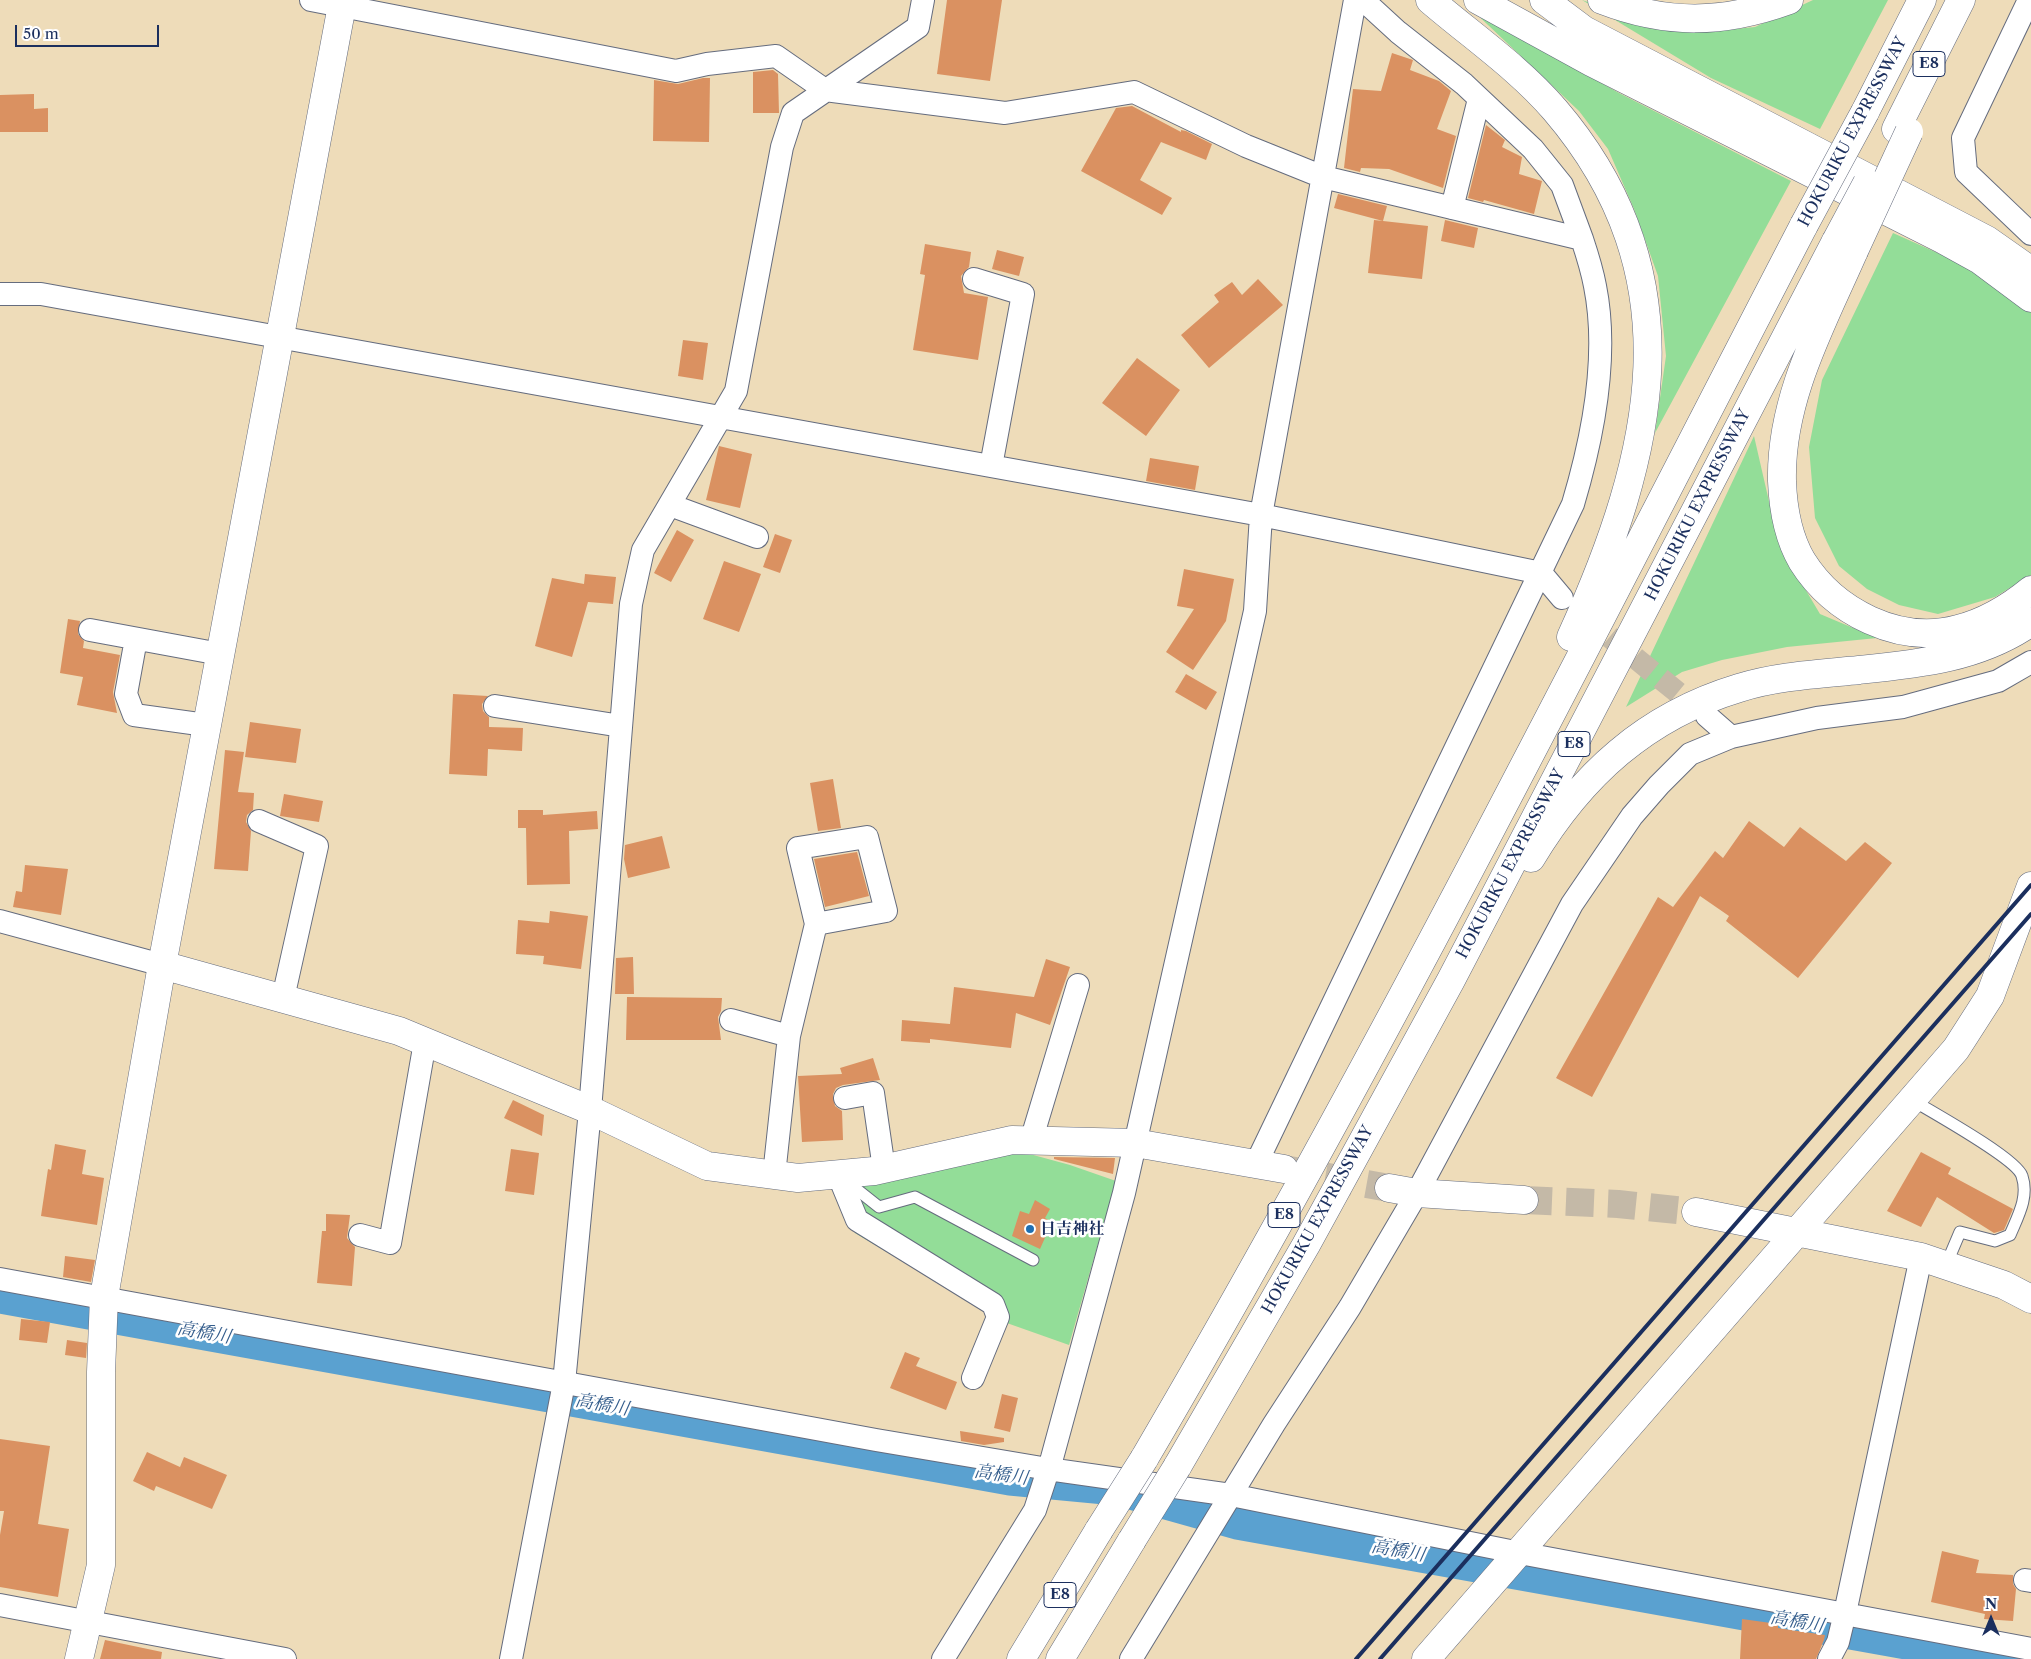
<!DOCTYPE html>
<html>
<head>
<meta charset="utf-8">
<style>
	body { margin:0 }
	#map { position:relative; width:2031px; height:1659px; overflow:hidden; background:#eedcb9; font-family:"Libre Caslon Text",serif }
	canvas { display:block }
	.north { position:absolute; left:1966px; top:1594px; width:50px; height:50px; -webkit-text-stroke:4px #fff; paint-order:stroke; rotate:0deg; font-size:14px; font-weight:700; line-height:20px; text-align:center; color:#1b2f5e }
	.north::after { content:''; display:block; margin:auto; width:18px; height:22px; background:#1b2f5e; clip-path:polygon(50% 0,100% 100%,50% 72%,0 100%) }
	.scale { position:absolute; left:15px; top:25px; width:144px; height:22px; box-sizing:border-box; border:2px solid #1b2f5e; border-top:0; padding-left:6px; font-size:15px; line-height:18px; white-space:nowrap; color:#1b2f5e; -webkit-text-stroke:4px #fff; paint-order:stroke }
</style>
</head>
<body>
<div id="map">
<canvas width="2031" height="1659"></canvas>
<div class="north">N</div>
<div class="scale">50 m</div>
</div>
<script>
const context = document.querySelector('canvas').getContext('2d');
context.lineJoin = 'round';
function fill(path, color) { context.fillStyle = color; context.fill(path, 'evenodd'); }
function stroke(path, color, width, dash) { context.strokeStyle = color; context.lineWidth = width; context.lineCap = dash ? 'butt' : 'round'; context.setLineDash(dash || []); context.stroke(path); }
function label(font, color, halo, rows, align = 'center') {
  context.font = font + ' "Libre Caslon Text","Noto Serif JP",serif'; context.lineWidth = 5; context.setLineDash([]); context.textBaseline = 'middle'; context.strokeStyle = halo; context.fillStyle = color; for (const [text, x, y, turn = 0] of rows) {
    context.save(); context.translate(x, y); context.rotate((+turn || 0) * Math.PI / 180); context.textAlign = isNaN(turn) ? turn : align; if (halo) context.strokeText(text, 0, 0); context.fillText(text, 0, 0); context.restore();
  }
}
fill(new Path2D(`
	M 1582,0 L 1657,26 L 1704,32 L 1755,27 L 1813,0 L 1888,0 L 1820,129 L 1711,78 Z
	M 1470,8 L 1619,93 L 1791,181 L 1655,433 L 1666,356 L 1658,276 L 1634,209 L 1608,149 L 1579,111 Z
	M 1893,233 L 1987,275 L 2031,310 L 2031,575 L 1995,597 L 1938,614 L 1899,605 L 1867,589 L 1839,566 L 1815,518 L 1809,447 L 1822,380 Z
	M 1754,436 L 1779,545 L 1820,614 L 1877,638 L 1787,647 L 1722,660 L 1682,672 L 1626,707 Z
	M 1015,1150 L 1070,1165 L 1116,1181 L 1069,1345 L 1004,1322 L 855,1233 L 836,1189 Z`), '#93dd98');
stroke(new Path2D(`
	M 0,1296 L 1010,1478 L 1116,1488 L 1237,1522 L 2001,1659`), '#5aa1d0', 35);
fill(new Path2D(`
	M 947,0 L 1002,0 L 990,81 L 937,74 Z
	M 1392,53 L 1413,60 L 1410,70 L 1439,81 L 1451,91 L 1437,129 L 1456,136 L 1443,188 L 1389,169 L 1361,168 L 1360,172 L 1344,168 L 1353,89 L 1381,91 Z
	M 773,70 L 778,74 L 779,113 L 753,113 L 753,72 Z
	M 703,78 L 710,78 L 709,142 L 653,141 L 654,80 L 678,84 Z
	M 34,94 L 34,109 L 48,108 L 48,132 L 0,132 L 0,95 Z
	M 1132,106 L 1181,132 L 1181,130 L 1186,131 L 1212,144 L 1206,160 L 1161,142 L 1140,180 L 1172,198 L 1162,215 L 1081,171 L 1116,108 Z
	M 1486,125 L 1505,140 L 1502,147 L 1522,157 L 1519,174 L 1542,181 L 1534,214 L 1484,200 L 1483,202 L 1468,198 Z
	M 1338,194 L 1387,206 L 1383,221 L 1334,208 Z
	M 1374,220 L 1428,226 L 1422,279 L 1368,273 Z
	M 1445,220 L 1478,228 L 1474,248 L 1441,241 Z
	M 925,244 L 971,252 L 969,267 L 961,276 L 964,293 L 988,297 L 978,360 L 913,350 L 925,275 L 920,274 Z
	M 997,250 L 1024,257 L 1019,276 L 992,269 Z
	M 1258,279 L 1283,305 L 1209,368 L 1181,335 L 1219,302 L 1214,295 L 1232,282 L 1242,295 Z
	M 683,340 L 708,343 L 703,380 L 678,376 Z
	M 1137,358 L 1180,390 L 1146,436 L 1102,403 Z
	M 719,446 L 752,454 L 740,508 L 706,500 Z
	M 1150,458 L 1199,466 L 1195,490 L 1146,481 Z
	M 677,530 L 694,540 L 671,582 L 654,573 Z
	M 775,534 L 792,540 L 780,573 L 763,567 Z
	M 724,561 L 761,574 L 739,632 L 703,619 Z
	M 1184,569 L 1234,579 L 1226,621 L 1193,670 L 1166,652 L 1194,609 L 1177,606 Z
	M 585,574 L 616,577 L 613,604 L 588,602 L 572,657 L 535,646 L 552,578 L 584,584 Z
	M 68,619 L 80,621 L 78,634 L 84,641 L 83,648 L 120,655 L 113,692 L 117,713 L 77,705 L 83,677 L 60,673 Z
	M 1186,674 L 1217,692 L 1206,710 L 1175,692 Z
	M 453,694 L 488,696 L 482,704 L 483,711 L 489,717 L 489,727 L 523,728 L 522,751 L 488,749 L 487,776 L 449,774 Z
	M 250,722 L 301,729 L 296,763 L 245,757 Z
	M 225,750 L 244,752 L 238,792 L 254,793 L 253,810 L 247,815 L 246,822 L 251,831 L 248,871 L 214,869 Z
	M 833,779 L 841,828 L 818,831 L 810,783 Z
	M 284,794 L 323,801 L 319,822 L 280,816 Z
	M 518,810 L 543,810 L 543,815 L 597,811 L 598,829 L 569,831 L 570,884 L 527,885 L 526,828 L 518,828 Z
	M 1749,821 L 1784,847 L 1800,827 L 1846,861 L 1865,842 L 1892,863 L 1798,978 L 1726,921 L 1729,916 L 1700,896 L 1592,1097 L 1556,1078 L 1658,897 L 1673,907 L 1715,851 L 1723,858 Z
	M 662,836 L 670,868 L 628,878 L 624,859 L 625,845 Z
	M 857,852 L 869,896 L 825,907 L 814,859 Z
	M 25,865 L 68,869 L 61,915 L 13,907 L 16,891 L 22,892 Z
	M 550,911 L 588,916 L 581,969 L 543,964 L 544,956 L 516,954 L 518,920 L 549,923 Z
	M 633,957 L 634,994 L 615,994 L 616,958 Z
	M 1046,959 L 1070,967 L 1050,1025 L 1016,1013 L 1011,1048 L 930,1039 L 930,1043 L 901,1041 L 902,1020 L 950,1024 L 954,987 L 1034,997 Z
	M 627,997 L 722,998 L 721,1011 L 718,1017 L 721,1040 L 626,1040 Z
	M 873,1058 L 880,1080 L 843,1085 L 836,1088 L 833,1094 L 835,1106 L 842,1111 L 843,1140 L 802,1142 L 798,1076 L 842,1074 L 840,1068 Z
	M 513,1100 L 544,1115 L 542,1136 L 504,1118 Z
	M 55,1144 L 86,1150 L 82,1174 L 104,1178 L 97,1225 L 41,1216 L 48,1169 L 51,1170 Z
	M 511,1149 L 539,1153 L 534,1195 L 505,1191 Z
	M 1921,1152 L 1951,1168 L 1948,1174 L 2013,1209 L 2004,1230 L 1994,1233 L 1937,1197 L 1921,1227 L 1887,1211 Z
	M 1054,1157 L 1115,1158 L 1113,1174 L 1054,1159 Z
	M 1035,1200 L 1050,1209 L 1045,1218 L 1052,1222 L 1040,1249 L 1012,1236 L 1020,1211 L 1029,1214 Z
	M 326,1214 L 350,1215 L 347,1238 L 355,1247 L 352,1286 L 317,1283 L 322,1231 L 326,1231 Z
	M 65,1256 L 95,1260 L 91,1282 L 63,1277 Z
	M 21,1319 L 50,1322 L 47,1343 L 19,1340 Z
	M 67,1340 L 87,1343 L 86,1358 L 65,1355 Z
	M 905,1352 L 920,1358 L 916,1366 L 957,1382 L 946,1410 L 890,1388 Z
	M 1002,1394 L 1018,1398 L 1010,1432 L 994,1428 Z
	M 960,1431 L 1004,1438 L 1004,1442 L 984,1445 L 961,1441 Z
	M 0,1439 L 50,1446 L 38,1524 L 69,1529 L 58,1597 L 0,1587 L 0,1535 L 4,1511 L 0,1511 Z
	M 147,1452 L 180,1467 L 184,1457 L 227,1475 L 212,1509 L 156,1486 L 154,1491 L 133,1481 Z
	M 1942,1551 L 1979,1560 L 1976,1573 L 2013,1575 L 2013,1584 L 2016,1589 L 2013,1621 L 1984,1619 L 1985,1614 L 1931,1602 Z
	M 1742,1619 L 1778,1624 L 1778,1628 L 1825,1635 L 1824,1640 L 1816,1659 L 1740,1659 Z
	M 105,1640 L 162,1652 L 161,1659 L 100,1659 Z`), '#da9161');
stroke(new Path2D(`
	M 1584,616 L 1704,714`), '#c4b9a7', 22, [22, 11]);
stroke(new Path2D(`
	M 1284,1169 L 1389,1188
	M 1524,1200 L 1618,1204 L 1696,1212`), '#c4b9a7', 28, [28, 14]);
const lane = new Path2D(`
	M 1912,1100 C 1932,1112 2017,1159 2022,1176 C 2029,1197 2018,1216 2010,1235 L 1995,1241 L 1960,1232 L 1946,1265
	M 845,1180 L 879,1207 L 915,1197 L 1033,1260`);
const street = new Path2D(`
	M 311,0 L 676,71 L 707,64 L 776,56 L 825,90 L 1005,113 L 1134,92 L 1246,146 L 1323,177 L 1582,239 C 1587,254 1592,270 1595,286 C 1609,356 1593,437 1573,504 L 1256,1164
	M 1363,0 L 1398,32 L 1464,84 L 1533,149 L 1562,185 L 1582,239
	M 2029,0 L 1963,138 L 1966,172 L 2031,234
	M 1452,208 L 1479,99
	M 974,279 L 1023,294 L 991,466
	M 0,294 L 41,294 L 1261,515 L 1541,573 L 1562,598
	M 670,505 L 757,537
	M 90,630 L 220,654
	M 136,639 L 126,694 L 134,715 L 206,725
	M 495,706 L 621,726
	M 1707,716 L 1731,737
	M 259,821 L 317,846 L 283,998
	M 0,921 L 162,965
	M 731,1020 L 789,1036 L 774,1175
	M 789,1036 L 816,924 L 798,848 L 867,837 L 886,911 L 816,924
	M 845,1098 L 873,1093 L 884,1169
	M 1031,1141 L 1078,985
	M 838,1174 L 857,1220 L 993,1304 L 998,1317 L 973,1378
	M 360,1235 L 390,1243 L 425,1042
	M 0,1279 L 876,1440 L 1048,1469 L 1231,1495 L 1520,1553 L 2031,1649
	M 2025,1580 L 2031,1581
	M 0,1605 L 285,1659
	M 511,1659 L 564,1383 L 590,1110 L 631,604 L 643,550 L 736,391 L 782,147 L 793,113 L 918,27 L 923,0
	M 943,1659 L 1035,1510 L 1052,1458 L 1124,1193 L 1255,611 L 1261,515 L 1355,0
	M 1131,1659 L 1274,1424 L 1350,1307 L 1417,1193 L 1572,904 L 1632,816 L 1659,785 L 1690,754 L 1731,737 L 1817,718 L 1903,707 L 1998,681 L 2031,662
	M 1829,1659 L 1838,1642 L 1845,1613 L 1921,1257`);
const secondary = new Path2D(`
	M 162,965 L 399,1031 L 590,1110 L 707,1166 L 798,1178 L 874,1171 L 1012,1140 L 1135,1143 L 1284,1169
	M 1389,1188 L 1417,1193 L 1524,1200
	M 1696,1212 L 1921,1257 L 2004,1285 L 2031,1299
	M 79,1659 L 101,1565 L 101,1372 L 104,1297 L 162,965 L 343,0
	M 1426,1659 L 1956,1049 L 1990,996 L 2031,886`);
const highway = new Path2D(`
	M 1430,0 C 1472,36 1519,68 1555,110 C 1697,276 1654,455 1571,637
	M 1478,0 L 1591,62 L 1942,239 L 1980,260 L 2031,298
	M 1544,0 L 1584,30 L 1987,240 L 2031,271
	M 1602,0 C 1667,25 1723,24 1789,0
	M 1865,112 L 1922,0
	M 1896,129 L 1961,0
	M 1854,251 C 1822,324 1780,399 1782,481 C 1783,508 1788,537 1802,561 C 1834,612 1899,645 1958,629 C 1986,622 2009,608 2031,590
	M 1531,858 C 1581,775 1646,716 1739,688 C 1777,676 1819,674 1859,670 C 1919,664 1980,658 2031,622
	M 1144,1459 C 1380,1057 1589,639 1804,225
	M 1177,1467 L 1306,1245 L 1451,980 L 1836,241
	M 1021,1659 L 1099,1530
	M 1060,1659 L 1132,1540`);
stroke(lane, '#656c7e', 13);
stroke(street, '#656c7e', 24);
stroke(secondary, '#656c7e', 29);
stroke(highway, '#656c7e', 29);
stroke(lane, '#fff', 11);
stroke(street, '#fff', 22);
stroke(secondary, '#fff', 28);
stroke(highway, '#fff', 28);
stroke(new Path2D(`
	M 1356,1659 L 2031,885
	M 1380,1659 L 2031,914`), '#1b2f5e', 4);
const highwayBridge = new Path2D(`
	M 1804,225 L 1865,112
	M 1836,241 L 1867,183
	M 1854,251 L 1909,132
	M 1099,1530 L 1144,1459
	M 1132,1540 L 1177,1467`);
stroke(highwayBridge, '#656c7e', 29, []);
stroke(highwayBridge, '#fff', 28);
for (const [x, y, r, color] of [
	[1030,1229,5,"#1f6fb2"]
]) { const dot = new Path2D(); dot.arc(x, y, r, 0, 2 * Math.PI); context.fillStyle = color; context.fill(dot); stroke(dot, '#fff', 2); }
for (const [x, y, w] of [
	[1929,64,32],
	[1574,744,32],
	[1284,1215,32],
	[1060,1595,32]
]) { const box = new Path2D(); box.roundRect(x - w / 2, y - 12.5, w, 25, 4); context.fillStyle = '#fff'; context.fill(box); stroke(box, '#1b2f5e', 1); }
label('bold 15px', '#1b2f5e', null, [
	["E8",1929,64],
	["E8",1574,744],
	["E8",1284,1215],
	["E8",1060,1595]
]);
label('16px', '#1b2f5e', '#fff', [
	["HOKURIKU EXPRESSWAY",1853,132,-62],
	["HOKURIKU EXPRESSWAY",1698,505,-63],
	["HOKURIKU EXPRESSWAY",1511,864,-62],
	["HOKURIKU EXPRESSWAY",1318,1220,-61]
]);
label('bold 16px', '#1b2f5e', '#fff', [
	["日吉神社",1040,1229]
], 'left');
label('italic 18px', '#345d8c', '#fff', [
	["高橋川",204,1333,10],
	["高橋川",602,1405,10],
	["高橋川",1001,1475,8],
	["高橋川",1398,1551,10],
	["高橋川",1797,1622,10]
]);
</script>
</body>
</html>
